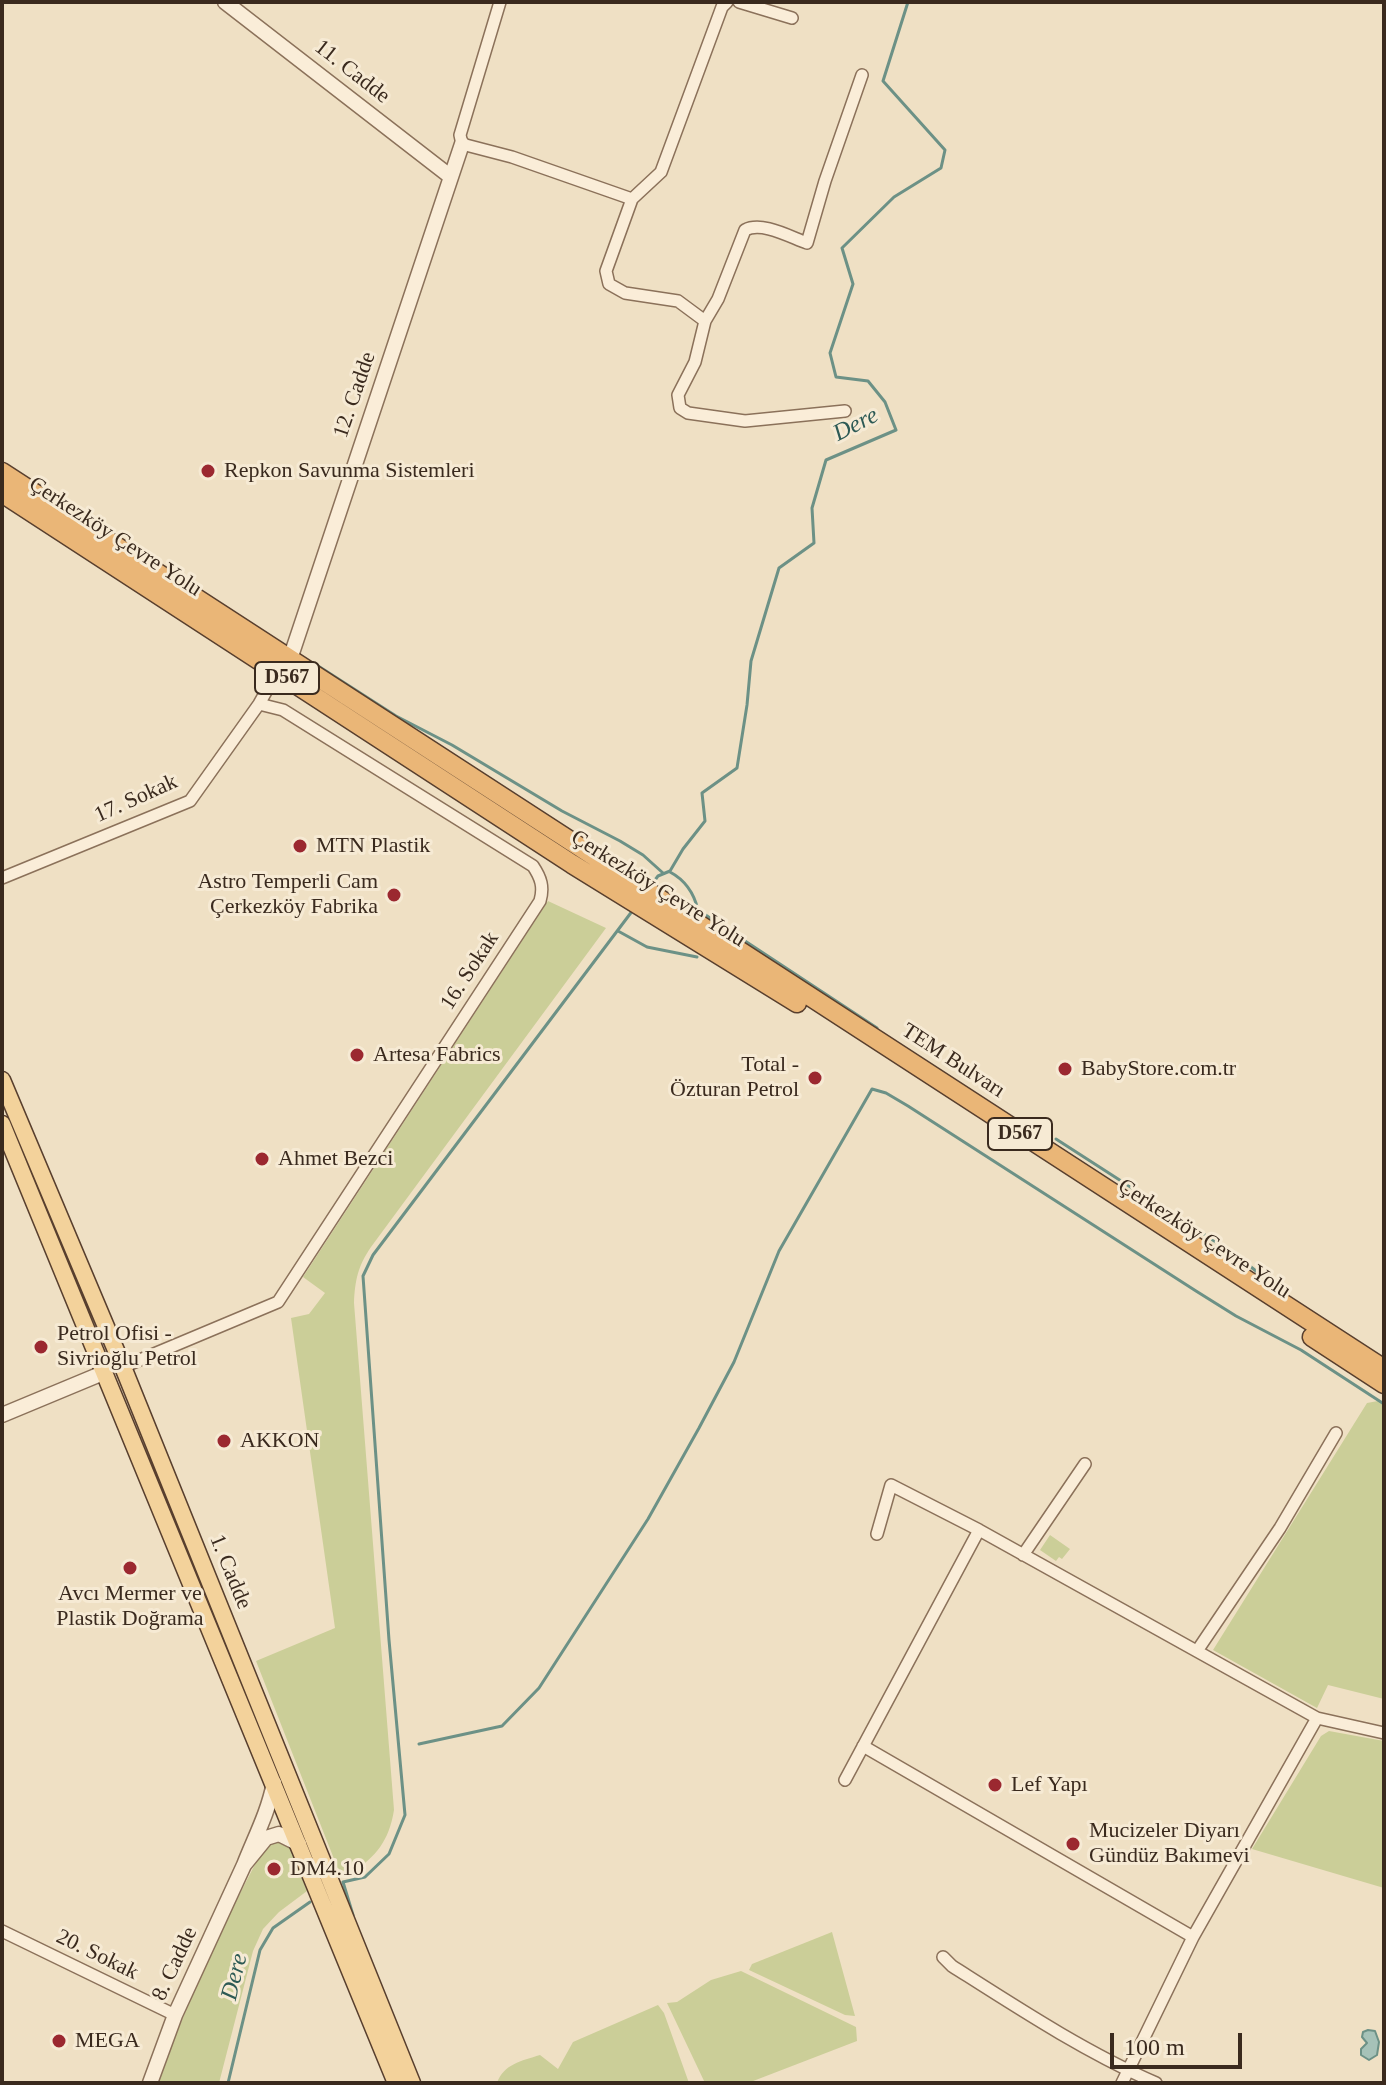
<!DOCTYPE html>
<html>
<head>
<meta charset="utf-8">
<style>
	body { margin:0 }
	#map { position:relative; width:1386px; height:2085px; overflow:hidden; background:#efe0c4; font-family:Georgia,serif }
	canvas { display:block }
	.frame { position:absolute; inset:0; border:4px solid #3a2a1e; pointer-events:none }
	.scale { position:absolute; left:1110px; top:2033px; width:132px; height:36px; box-sizing:border-box; border:4px solid #3a2a1e; border-top:0; padding-left:10px; font-size:24px; line-height:28px; white-space:nowrap; color:#3a2a1e; -webkit-text-stroke:6px #f6ead4; paint-order:stroke }
</style>
</head>
<body>
<div id="map">
<canvas width="1386" height="2085"></canvas>
<div class="frame"></div>
<div class="scale">100 m</div>
</div>
<script>
const context = document.querySelector('canvas').getContext('2d');
context.lineJoin = 'round';
function fill(path, color) { context.fillStyle = color; context.fill(path, 'evenodd'); }
function stroke(path, color, width, dash) { context.strokeStyle = color; context.lineWidth = width; context.lineCap = dash ? 'butt' : 'round'; context.setLineDash(dash || []); context.stroke(path); }
function label(font, color, halo, rows, align = 'center') {
  context.font = font + ' Georgia,serif'; context.lineWidth = 6; context.setLineDash([]); context.textBaseline = 'middle'; context.strokeStyle = halo; context.fillStyle = color; for (const [text, x, y, turn = 0] of rows) {
    context.save(); context.translate(x, y); context.rotate((+turn || 0) * Math.PI / 180); context.textAlign = isNaN(turn) ? turn : align; if (halo) context.strokeText(text, 0, 0); context.fillText(text, 0, 0); context.restore();
  }
}
fill(new Path2D(`
	M 548,901 L 606,928 L 371,1247 C 358,1266 355,1280 354,1303 L 394,1810 C 389,1841 376,1857 351,1873 L 338,1869 L 256,1661 L 335,1628 L 291,1318 L 309,1314 L 325,1293 L 303,1277 Z
	M 1378,1401 L 1384,1405 L 1384,1699 L 1328,1685 L 1317,1708 L 1213,1650 L 1367,1403 Z
	M 1050,1535 L 1070,1549 L 1062,1559 L 1059,1557 L 1056,1561 L 1040,1550 Z
	M 1329,1731 L 1384,1741 L 1384,1888 L 1252,1849 L 1321,1736 Z
	M 275,1840 L 289,1845 L 307,1891 L 279,1912 L 263,1929 L 253,1951 L 219,2083 L 155,2083 L 219,1934 L 264,1847 Z
	M 832,1932 L 855,2016 L 845,2015 L 749,1970 L 752,1964 Z
	M 741,1971 L 856,2027 L 857,2041 L 748,2083 L 705,2083 L 667,2003 L 677,2002 L 711,1980 Z
	M 658,2005 L 664,2013 L 689,2083 L 497,2083 C 504,2064 521,2061 540,2055 L 558,2069 L 573,2042 Z`), '#cbce98');
const water = new Path2D(`
	M 1368,2030 L 1375,2031 L 1379,2042 L 1377,2055 L 1369,2060 L 1361,2055 L 1361,2049 L 1367,2043 L 1362,2037 L 1363,2032 Z`);
fill(water, '#a6c2b8');
stroke(water, '#6c9186', 2);
stroke(new Path2D(`
	M 315,664 L 396,716 L 452,745 L 562,811 L 620,841 L 643,855 L 663,873
	M 670,872 C 685,880 694,893 698,910 L 877,1028
	M 652,884 L 658,876 L 670,871 L 683,849 L 705,821 L 702,793 L 737,768 L 747,705 L 751,661 L 779,568 L 814,543 L 812,508 L 826,460 L 896,430 L 885,402 L 868,381 L 836,377 L 830,353 L 853,284 L 842,248 L 894,197 L 941,168 L 945,150 L 883,81 L 908,2
	M 618,931 L 647,947 L 697,957
	M 1056,1139 L 1236,1255 L 1281,1291
	M 419,1744 L 502,1726 L 539,1688 L 648,1519 L 699,1428 L 734,1362 L 779,1251 L 872,1089 L 886,1093 L 908,1106 L 1196,1291 L 1236,1316 L 1301,1350 L 1384,1404
	M 353,1915 L 343,1882 L 365,1877 L 389,1854 L 405,1815 L 389,1640 L 363,1276 L 373,1255 L 633,910
	M 228,2083 L 260,1950 L 273,1928 L 310,1902`), '#6c9186', 3);
const minor = new Path2D(`
	M 500,2 L 460,135 L 462,144 L 512,157 L 632,199
	M 739,2 L 792,18
	M 705,321 L 678,301 L 625,293 L 609,284 L 606,271 L 632,199 L 661,172 L 722,7 L 727,2
	M 845,411 L 745,421 L 688,413 L 680,408 L 678,395 L 695,362 L 705,321 L 718,299 L 745,230 C 762,221 790,237 807,243 L 825,181 L 862,75
	M 2,878 L 190,801 L 259,704 L 277,672
	M 123,1367 L 278,1302 L 540,901 C 544,887 541,878 533,866 L 283,710 L 259,704
	M 877,1534 L 891,1485 L 979,1530 L 1317,1718 L 1384,1733
	M 1023,1555 L 1085,1464
	M 1197,1651 L 1280,1528 L 1336,1433
	M 863,1746 L 1193,1937 L 1317,1718
	M 845,1780 L 979,1530
	M 2,1931 L 175,2015
	M 943,1957 L 952,1966 C 1018,2008 1085,2052 1156,2083
	M 1122,2083 L 1193,1937`);
const tertiary = new Path2D(`
	M 225,2 L 451,177
	M 290,659 L 462,144
	M 2,1415 L 103,1373
	M 274,1783 C 268,1813 255,1837 244,1865 L 266,1838 L 279,1834 L 299,1844
	M 150,2083 L 175,2015 L 244,1865`);
const primary = new Path2D(`
	M 2,1080 L 123,1367 L 412,2083
	M 2,1124 L 396,2083`);
const trunk = new Path2D(`
	M 2,472 L 1384,1369
	M 2,493 L 572,864 L 797,1003
	M 1312,1337 L 1384,1384`);
stroke(minor, '#8b715a', 14);
stroke(tertiary, '#8b715a', 17);
stroke(primary, '#583f2e', 19);
stroke(trunk, '#583f2e', 21);
stroke(minor, '#faedd8', 11);
stroke(tertiary, '#faedd8', 14);
stroke(primary, '#f3d29b', 16);
stroke(trunk, '#eab677', 18);
for (const [x, y, r, color] of [
	[208,471,8,"#9b2830"],
	[300,846,8,"#9b2830"],
	[394,895,8,"#9b2830"],
	[357,1055,8,"#9b2830"],
	[1065,1069,8,"#9b2830"],
	[815,1078,8,"#9b2830"],
	[262,1159,8,"#9b2830"],
	[41,1347,8,"#9b2830"],
	[224,1441,8,"#9b2830"],
	[130,1568,8,"#9b2830"],
	[995,1785,8,"#9b2830"],
	[1073,1844,8,"#9b2830"],
	[274,1869,8,"#9b2830"],
	[59,2041,8,"#9b2830"]
]) { const dot = new Path2D(); dot.arc(x, y, r, 0, 2 * Math.PI); context.fillStyle = color; context.fill(dot); stroke(dot, '#f6ead4', 3); }
for (const [x, y, w] of [
	[287,678,64],
	[1020,1134,64]
]) { const box = new Path2D(); box.roundRect(x - w / 2, y - 16, w, 32, 6); context.fillStyle = '#f6ead4'; context.fill(box); stroke(box, '#3a2a1e', 2); }
label('bold 20px', '#3a2a1e', null, [
	["D567",287,678],
	["D567",1020,1134]
]);
label('22px', '#3a2a1e', '#f6ead4', [
	["11. Cadde",352,72,38],
	["12. Cadde",355,395,-71],
	["Çerkezköy Çevre Yolu",115,537,33],
	["17. Sokak",136,799,-24],
	["Çerkezköy Çevre Yolu",658,889,32],
	["16. Sokak",470,971,-57],
	["TEM Bulvarı",953,1061,33],
	["Çerkezköy Çevre Yolu",1204,1239,33],
	["1. Cadde",230,1572,68],
	["20. Sokak",97,1955,26],
	["8. Cadde",175,1964,-65]
]);
label('22px', '#3a2a1e', '#f6ead4', [
	["Repkon Savunma Sistemleri",224,471],
	["MTN Plastik",316,846],
	["Astro Temperli Cam",378,882,"right"],
	["Çerkezköy Fabrika",378,907,"right"],
	["Artesa Fabrics",373,1055],
	["Total -",799,1065,"right"],
	["Özturan Petrol",799,1090,"right"],
	["BabyStore.com.tr",1081,1069],
	["Ahmet Bezci",278,1159],
	["Petrol Ofisi -",57,1334],
	["Sivrioğlu Petrol",57,1359],
	["AKKON",240,1441],
	["Avcı Mermer ve",130,1594,"center"],
	["Plastik Doğrama",130,1619,"center"],
	["Lef Yapı",1011,1785],
	["Mucizeler Diyarı",1089,1831],
	["Gündüz Bakımevi",1089,1856],
	["DM4.10",290,1869],
	["MEGA",75,2041]
], 'left');
label('italic 24px', '#2d5a55', '#f6ead4', [
	["Dere",856,425,-27],
	["Dere",235,1977,-76]
]);
</script>
</body>
</html>
